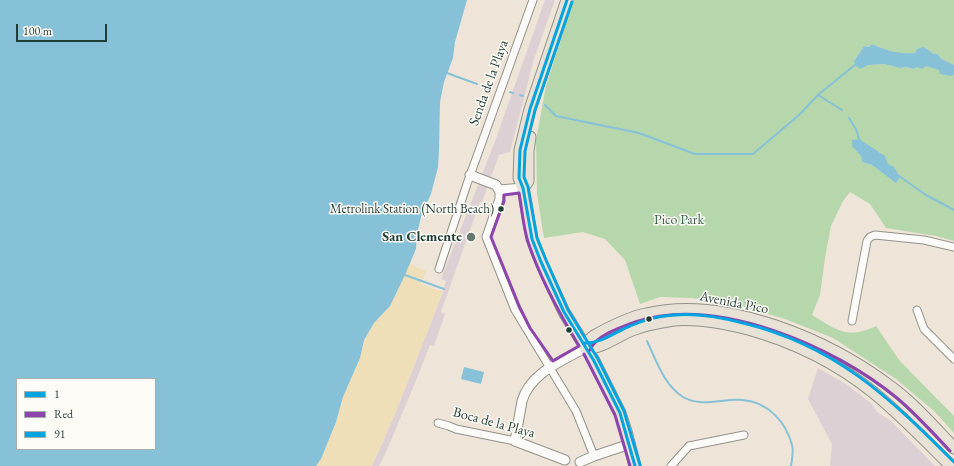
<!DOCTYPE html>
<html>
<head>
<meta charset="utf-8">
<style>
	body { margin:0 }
	#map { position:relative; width:954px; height:466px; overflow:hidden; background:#eee5d8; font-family:"EB Garamond",serif }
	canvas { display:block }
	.legend { position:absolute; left:16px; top:378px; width:140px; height:72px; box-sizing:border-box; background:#fdfcf7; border:1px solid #a4b0a9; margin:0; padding:5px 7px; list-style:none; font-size:12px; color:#1f3d34 }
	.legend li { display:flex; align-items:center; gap:8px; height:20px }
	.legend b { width:20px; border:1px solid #a4b0a9 }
	.scale { position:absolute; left:16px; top:24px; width:91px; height:18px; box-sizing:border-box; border:2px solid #1f3d34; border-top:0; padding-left:5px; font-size:12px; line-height:14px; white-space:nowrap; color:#1f3d34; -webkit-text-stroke:3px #fdfcf7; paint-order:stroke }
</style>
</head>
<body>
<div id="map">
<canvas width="954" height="466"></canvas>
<ul class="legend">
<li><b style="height:5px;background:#03a4df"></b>1</li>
<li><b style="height:5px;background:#8e44ad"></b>Red</li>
<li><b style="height:5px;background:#03a4df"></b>91</li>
</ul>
<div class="scale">100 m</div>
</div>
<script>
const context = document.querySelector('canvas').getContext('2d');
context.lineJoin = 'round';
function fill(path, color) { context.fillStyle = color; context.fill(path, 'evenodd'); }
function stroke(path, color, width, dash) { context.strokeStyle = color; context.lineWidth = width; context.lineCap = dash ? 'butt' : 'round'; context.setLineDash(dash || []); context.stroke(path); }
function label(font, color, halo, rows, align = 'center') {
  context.font = font + ' "EB Garamond",serif'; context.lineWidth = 3; context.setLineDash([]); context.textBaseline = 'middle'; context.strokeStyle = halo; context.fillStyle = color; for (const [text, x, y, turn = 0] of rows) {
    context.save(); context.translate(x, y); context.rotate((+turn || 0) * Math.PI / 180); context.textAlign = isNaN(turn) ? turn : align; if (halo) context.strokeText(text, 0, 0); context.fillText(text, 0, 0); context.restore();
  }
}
fill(new Path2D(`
	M 545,0 L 555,0 L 534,59 L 510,152 L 499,155 L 482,202 L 480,202 L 441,312 L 445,314 L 434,346 L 430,345 L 417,378 L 387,450 L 379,466 L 372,466 L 395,414 L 443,292 L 446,281 L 441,279 L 494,144 Z
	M 818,368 L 846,384 L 872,404 L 877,412 L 891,421 L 935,466 L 830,466 L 832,444 L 808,399 Z`), '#dcd0d4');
fill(new Path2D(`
	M 574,0 L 954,0 L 954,65 L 942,59 L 936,53 L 934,54 L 924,47 C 921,49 919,52 916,53 C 903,58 884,49 872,44 L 869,47 L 864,46 L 854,61 L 868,65 L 884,64 L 900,68 L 906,67 L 914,69 C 925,61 940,70 951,76 L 954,75 L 954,241 L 936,236 L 886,228 L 870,204 L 850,192 L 843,201 L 831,226 L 825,258 L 820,295 L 812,315 C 837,330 847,340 876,326 L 899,360 L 954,416 L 954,433 L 934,411 L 896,379 L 833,338 L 785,319 L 738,305 L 691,298 L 660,297 L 640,304 L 625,260 L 605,239 L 583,232 L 544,238 L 537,194 L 536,140 L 546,86 ZM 879,152 C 888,158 884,160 889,165 C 893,169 897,172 900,177 L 896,182 L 872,165 L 862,162 L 861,156 Z`), '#b6d7ab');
fill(new Path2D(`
	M 410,264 L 426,271 L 421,284 L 443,292 L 395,414 L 372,466 L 316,466 L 321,459 L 336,422 L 343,397 L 360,358 L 364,340 L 374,323 L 390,306 Z`), '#eedfb8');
fill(new Path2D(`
	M 0,0 L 467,0 L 455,42 L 453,58 L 444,82 L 440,102 L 439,150 L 438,167 L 431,194 L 422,213 L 417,234 L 416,249 L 405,275 L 390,306 L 374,323 L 364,340 L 360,358 L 343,397 L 336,422 L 321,459 L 316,466 L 0,466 ZM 17,379 L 155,379 L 155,449 L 17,449 Z
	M 872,44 C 888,51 897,54 915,53 L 917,49 L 924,47 L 934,54 L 936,53 L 942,59 L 954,65 L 954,75 L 951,76 L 940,74 L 939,70 L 926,66 L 922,69 L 917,67 L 914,69 L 906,67 L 900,68 L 884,64 L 868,65 L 860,69 L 855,65 L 854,61 L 864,46 L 869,47 Z
	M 859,139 L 885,156 L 888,164 L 894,167 L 900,177 L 896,183 L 872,165 L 862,162 L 861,156 L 852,146 L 852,140 Z
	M 464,367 L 484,372 L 481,384 L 461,379 Z`), '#87c1d7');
stroke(new Path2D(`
	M 447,73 L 477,84
	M 510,92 L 513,93
	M 520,95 L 523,96
	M 818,95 L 842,110
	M 545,105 L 556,116 L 639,133 L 695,154 L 753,154 L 799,115 L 818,95 L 856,64
	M 849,118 L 856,129 L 859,139 L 860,140
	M 899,176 L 926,195 L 954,210
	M 405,275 L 444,289
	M 647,341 C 656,360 664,385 683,397 C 702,408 723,398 743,400 C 768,402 786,422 792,445 C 794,451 792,459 791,466`), '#87c1d7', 2);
const minor = new Path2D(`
	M 499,190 L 499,199 L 486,237 L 515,310 L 576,411 L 594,456
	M 439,269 L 467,184 L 533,0
	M 917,310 L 924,329 L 954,359
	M 852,321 L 867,241 L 870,237 L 875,235 L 924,240 L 954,247
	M 438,423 L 449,426 L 456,429 L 515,441
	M 671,466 L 689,446 L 744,435`);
const tertiary = new Path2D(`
	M 470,175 L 496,185 L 499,190 L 523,188
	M 565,460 L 515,441 L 522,401 C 530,373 562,361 585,348
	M 580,462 L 594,456 L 630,444`);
const primary = new Path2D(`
	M 567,0 L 530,109 L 520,150 L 519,178 L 523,188 L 532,239 L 541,262 L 564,312 L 594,361 L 620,413 L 626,431 L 635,466
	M 523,188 L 528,181 L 528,151 L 530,137
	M 585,348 L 588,341 L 594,336 C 610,327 627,318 646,314 C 725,295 829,340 891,387 C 914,404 934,427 954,448
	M 585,348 C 599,350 619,335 632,330 C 645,325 660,322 674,320 C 699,318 724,323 748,329 C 795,342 837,363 874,393 C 901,415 926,441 951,466`);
stroke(minor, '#92928a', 9);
stroke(tertiary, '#92928a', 11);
stroke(primary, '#92928a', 13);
stroke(minor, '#fcfbf9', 7);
stroke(tertiary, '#fcfbf9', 9);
stroke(primary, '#e7e2d5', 11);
stroke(new Path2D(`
	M 567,0 L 530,109 L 520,150 L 519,178 L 523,188 L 532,239 L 541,262 L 564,312 L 594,361 L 620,413 L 635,466`), '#03a4df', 3);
stroke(new Path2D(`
	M 519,193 C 522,209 523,226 528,242 C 540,278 559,313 579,346 L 553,361 L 530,328 L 520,308 L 491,237 L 504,201 L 504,195 Z
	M 590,350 C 595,336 621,327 635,322 C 717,295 834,346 897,398 C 916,414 933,433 950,451
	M 584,354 L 615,415 L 630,466`), '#8e44ad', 3);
stroke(new Path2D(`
	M 572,2 L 535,110 L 525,151 L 524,177 L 528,187 L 537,238 L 546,260 L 568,310 L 598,359 L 624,411 L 640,465
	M 585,343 C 602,343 615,332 630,326 C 643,320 659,316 674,315 C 697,313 720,317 743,323 C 835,345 889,397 954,462`), '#03a4df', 3);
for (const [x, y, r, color] of [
	[501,209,3.5,"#1f3d34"],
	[471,237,5,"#67786d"],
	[649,319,3.5,"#1f3d34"],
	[569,330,3.5,"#1f3d34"]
]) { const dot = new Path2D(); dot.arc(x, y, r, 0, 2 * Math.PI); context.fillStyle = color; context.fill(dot); stroke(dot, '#fdfcf7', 1.5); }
label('13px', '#1f3d34', '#fdfcf7', [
	["Metrolink Station (North Beach)",494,209]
], 'right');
label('14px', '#1f3d34', '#fdfcf7', [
	["Senda de la Playa",489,83,-70],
	["Avenida Pico",734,303,11],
	["Boca de la Playa",494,423,15]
]);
label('14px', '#3a6148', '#fdfcf7', [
	["Pico Park",679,220]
]);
label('bold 14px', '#1f3d34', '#fdfcf7', [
	["San Clemente",462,237]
], 'right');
</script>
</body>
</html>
